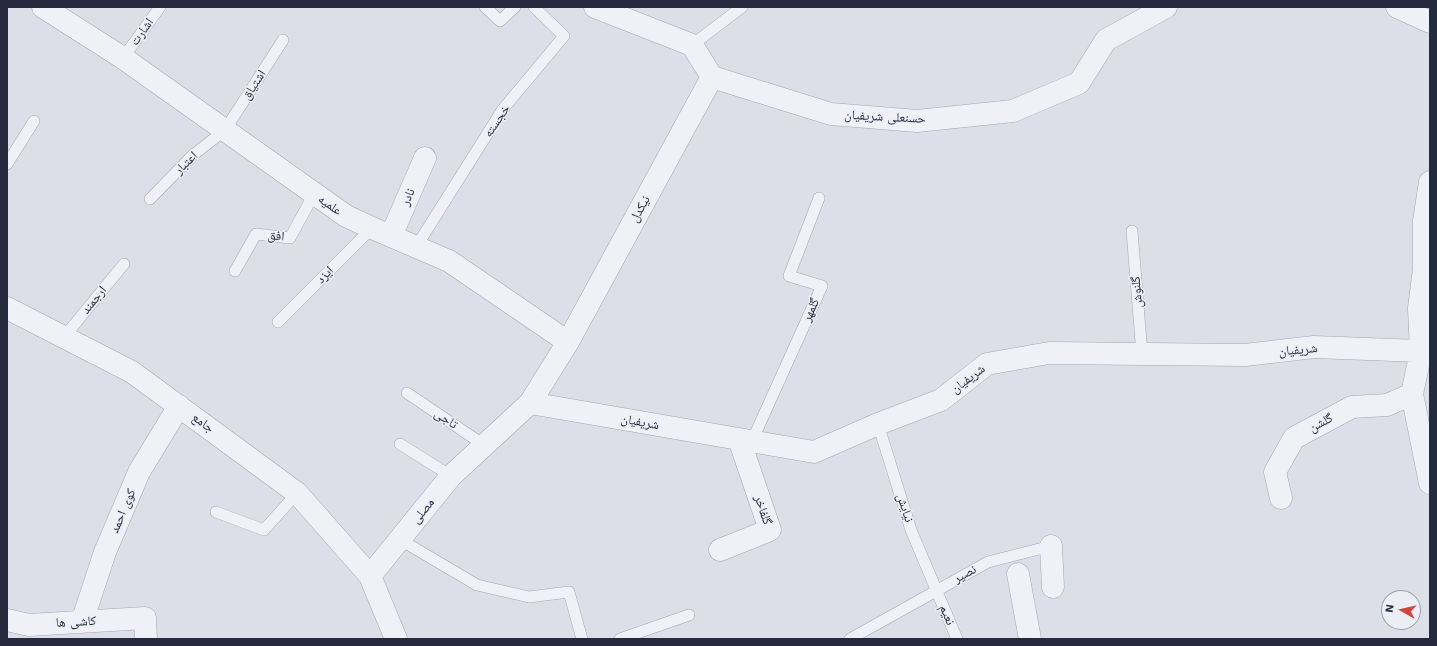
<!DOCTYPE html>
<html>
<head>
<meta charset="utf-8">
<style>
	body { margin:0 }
	#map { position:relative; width:1437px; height:646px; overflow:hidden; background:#dddfe8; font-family:"Work Sans",sans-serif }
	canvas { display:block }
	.frame { position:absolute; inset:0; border:8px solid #262a3e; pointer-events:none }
	.north { position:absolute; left:1381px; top:590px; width:40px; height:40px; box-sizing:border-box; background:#eceef5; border:1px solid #9da0ac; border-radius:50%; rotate:278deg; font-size:11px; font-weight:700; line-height:16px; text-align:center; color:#262a3e }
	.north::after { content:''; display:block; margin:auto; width:14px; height:18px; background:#d2443d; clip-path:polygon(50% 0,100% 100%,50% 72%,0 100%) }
</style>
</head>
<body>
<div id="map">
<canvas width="1437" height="646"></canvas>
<div class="frame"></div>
<div class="north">N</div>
</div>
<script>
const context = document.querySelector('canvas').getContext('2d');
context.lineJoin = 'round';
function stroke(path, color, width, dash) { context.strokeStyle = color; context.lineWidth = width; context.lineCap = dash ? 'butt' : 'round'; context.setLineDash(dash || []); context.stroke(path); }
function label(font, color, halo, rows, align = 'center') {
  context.font = font + ' "Work Sans","Noto Naskh Arabic",sans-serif'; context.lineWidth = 3; context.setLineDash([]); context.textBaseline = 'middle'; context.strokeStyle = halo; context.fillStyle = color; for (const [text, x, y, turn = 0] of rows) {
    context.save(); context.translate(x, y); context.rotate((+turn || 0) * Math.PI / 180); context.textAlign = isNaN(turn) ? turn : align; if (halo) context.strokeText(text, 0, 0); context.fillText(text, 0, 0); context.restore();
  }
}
const service = new Path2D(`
	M 485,7 L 500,21 L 515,7
	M 692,45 L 742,7
	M 123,58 L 160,7
	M 7,164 L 34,121
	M 150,199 L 193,155 L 225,130 L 283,40
	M 1132,231 L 1142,354
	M 416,247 L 503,109 L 564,36 L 534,7
	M 235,271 L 256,234 L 290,238 L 314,194
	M 278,322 L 372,228
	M 64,337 L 124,264
	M 407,393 L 484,445
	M 878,424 L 911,530 L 957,639
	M 752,441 L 822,286 L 789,276 L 819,198
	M 400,444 L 451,476
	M 216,512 L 264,530 L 297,493
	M 399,539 L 477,585 L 529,597 L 569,592 L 582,639
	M 620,639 L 689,615
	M 850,639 L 988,562 L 1051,546`);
const minor = new Path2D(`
	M 43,7 L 123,58 L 346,216 L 372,228 L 449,261 L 568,342 L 530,403 L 451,476 L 370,576
	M 595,7 L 692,45 L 712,77 L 831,114 L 917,121 L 1013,111 L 1079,83 L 1106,40 L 1166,7
	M 1397,7 L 1430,22
	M 1430,182 L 1424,221 L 1424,268 L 1419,308 L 1421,351 L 1412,394 L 1430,483
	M 391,236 L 425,158
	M 7,308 L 132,372 L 297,493 L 370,576 L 396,639
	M 568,342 L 712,77
	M 530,403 L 814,452 L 878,424 L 941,400 L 987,364 L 1049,353 L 1245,355 L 1314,347 L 1421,351
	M 1281,498 L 1275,472 L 1294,438 L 1352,407 L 1387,405 L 1412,394
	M 1051,546 L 1053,587
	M 720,550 L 770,530 L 739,439
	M 1018,574 L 1030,639
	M 7,620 L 29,625 L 145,618 L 146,639
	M 82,622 L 105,552 L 139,472 L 179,406`);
stroke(service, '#a2a5b2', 12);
stroke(minor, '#a2a5b2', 23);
stroke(service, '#f0f1f6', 11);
stroke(minor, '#f0f1f6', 22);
label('13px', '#262a3e', '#eceef5', [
	["اشارت",142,32,-54],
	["اشتیاق",254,85,-57],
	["حسنعلی شریفیان",885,117,3],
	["خجسته",497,121,-56],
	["اعتبار",186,163,-44],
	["نادر",408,197,-66],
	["علمیه",330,205,35],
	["نیکدل",640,209,-61],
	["افق",276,236,5],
	["ایزد",325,275,-45],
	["گلنوش",1137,292,-95],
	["ارجمند",94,300,-51],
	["گلمهر",811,310,-66],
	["شریفیان",1298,350,-5],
	["شریفیان",968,379,-37],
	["تاجی",446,419,34],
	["شریفیان",640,422,10],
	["جامع",203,423,36],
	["گلشن",1321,423,-28],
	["نیایش",905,508,72],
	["گلفاخر",763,510,72],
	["کوی احمد",123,511,-67],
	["مصلی",423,511,-51],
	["نصیر",965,574,-28],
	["نعیم",947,615,67],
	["کاشی ها",76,622,-3]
]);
</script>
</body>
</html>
